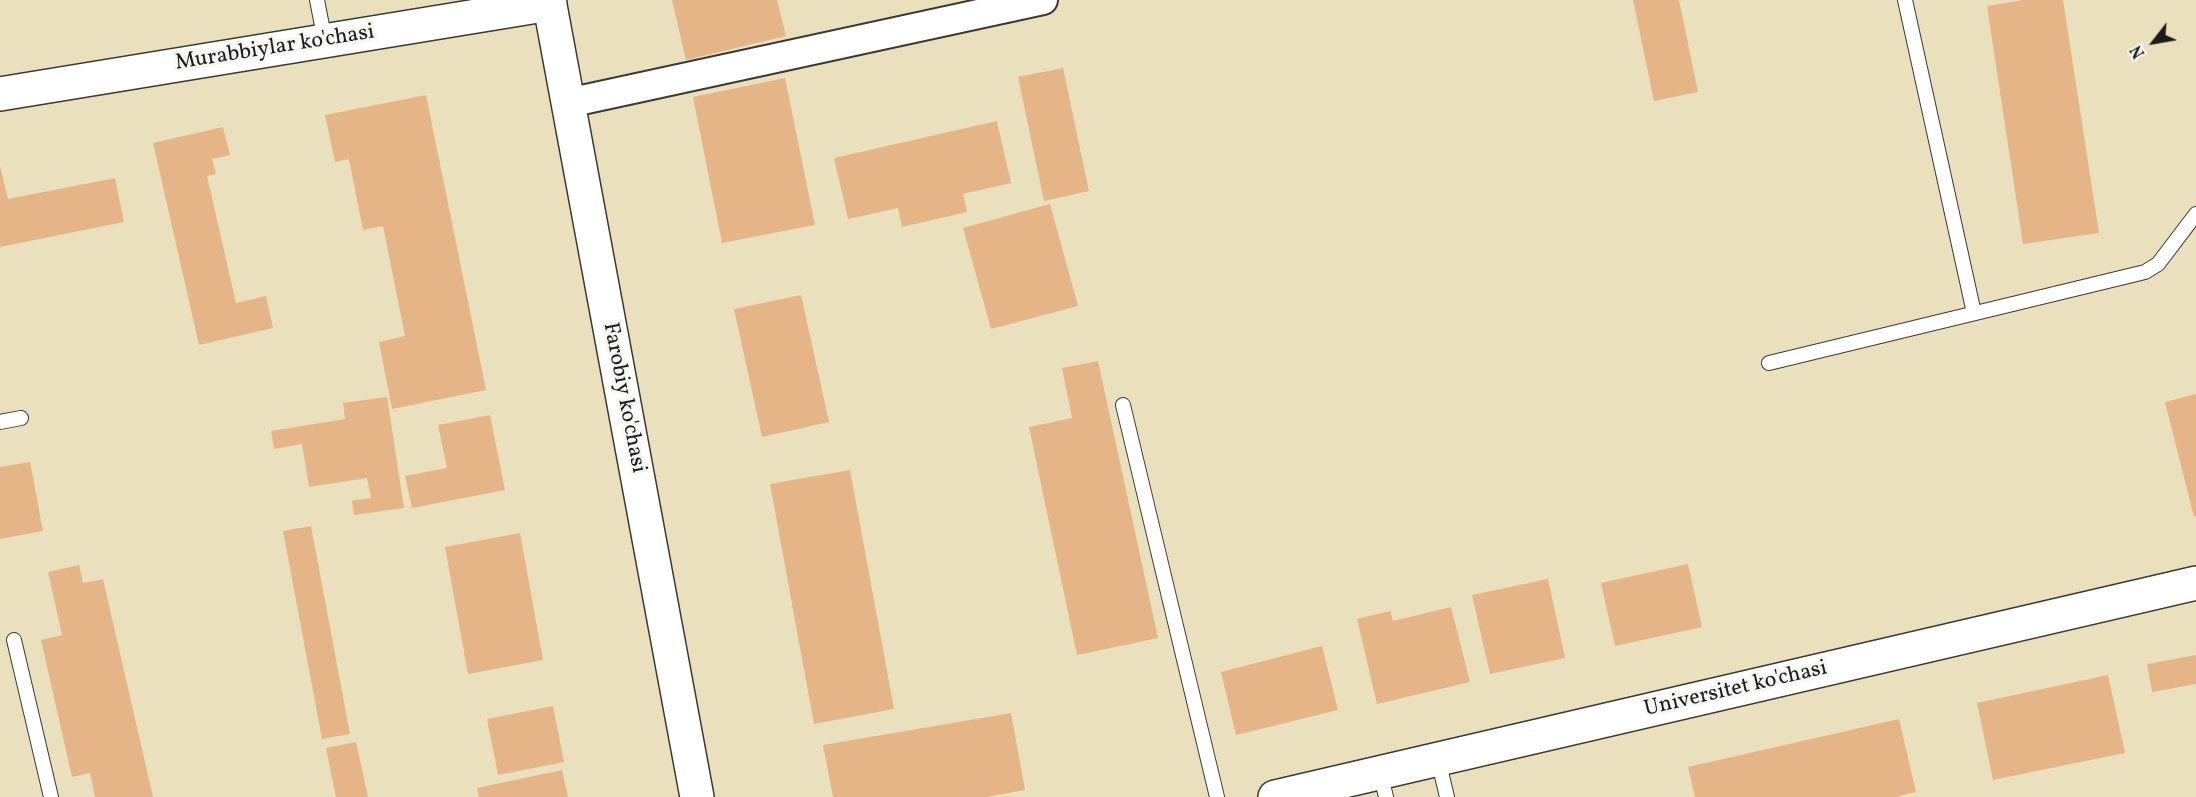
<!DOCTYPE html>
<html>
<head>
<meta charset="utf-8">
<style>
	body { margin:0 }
	#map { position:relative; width:2196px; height:797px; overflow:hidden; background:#eae0bd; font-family:Vollkorn,serif }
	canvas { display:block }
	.north { position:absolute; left:2124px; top:12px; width:60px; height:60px; -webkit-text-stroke:4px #f6f6f2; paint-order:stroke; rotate:239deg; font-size:16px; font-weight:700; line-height:24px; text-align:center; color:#1c1c1c }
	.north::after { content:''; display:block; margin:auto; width:21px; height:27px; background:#1c1c1c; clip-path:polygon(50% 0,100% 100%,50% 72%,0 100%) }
</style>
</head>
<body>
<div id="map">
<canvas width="2196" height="797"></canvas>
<div class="north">N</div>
</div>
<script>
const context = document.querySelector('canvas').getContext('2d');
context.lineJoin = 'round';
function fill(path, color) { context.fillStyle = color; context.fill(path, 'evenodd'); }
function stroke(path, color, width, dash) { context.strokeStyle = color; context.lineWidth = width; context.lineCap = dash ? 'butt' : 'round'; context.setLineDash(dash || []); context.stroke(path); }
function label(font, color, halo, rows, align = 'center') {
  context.font = font + ' Vollkorn,serif'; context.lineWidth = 6; context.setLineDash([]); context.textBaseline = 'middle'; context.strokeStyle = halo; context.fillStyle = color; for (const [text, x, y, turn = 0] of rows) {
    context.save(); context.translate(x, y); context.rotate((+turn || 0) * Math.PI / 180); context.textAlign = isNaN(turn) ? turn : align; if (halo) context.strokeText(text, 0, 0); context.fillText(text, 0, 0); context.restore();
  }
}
fill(new Path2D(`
	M 672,0 L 777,0 L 786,36 L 686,60 Z
	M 1633,0 L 1679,0 L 1698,92 L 1654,101 Z
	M 2023,0 L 2063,0 L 2099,233 L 2023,244 L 1987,6 Z
	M 1063,68 L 1089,191 L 1044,201 L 1018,77 Z
	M 785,78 L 815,225 L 722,243 L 693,97 Z
	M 426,95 L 486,390 L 392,409 L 379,342 L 405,336 L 383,226 L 363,230 L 349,159 L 335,162 L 325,115 Z
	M 997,121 L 1011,183 L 963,194 L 967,212 L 902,227 L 898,208 L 848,219 L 834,158 Z
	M 223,127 L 230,155 L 212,159 L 216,174 L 207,176 L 236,303 L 266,296 L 273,328 L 199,345 L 153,143 Z
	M 0,166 L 8,199 L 115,178 L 124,222 L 0,247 Z
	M 1050,204 L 1078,306 L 991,329 L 963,228 Z
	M 801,295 L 829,422 L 762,437 L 734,309 Z
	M 1098,361 L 1158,638 L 1077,655 L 1029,427 L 1072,418 L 1062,368 Z
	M 2196,394 L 2196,516 L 2194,517 L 2165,402 Z
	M 387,397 L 404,508 L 354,515 L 352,501 L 371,498 L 367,478 L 309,487 L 302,444 L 274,449 L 271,431 L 345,419 L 343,403 Z
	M 490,415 L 505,490 L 412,508 L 405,476 L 447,468 L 438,425 Z
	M 30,462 L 43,531 L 0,539 L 0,467 Z
	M 850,470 L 894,709 L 814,724 L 770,484 Z
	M 311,526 L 350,734 L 322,739 L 283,531 Z
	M 520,533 L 543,660 L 468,674 L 445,547 Z
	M 1688,564 L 1702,627 L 1615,646 L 1601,583 Z
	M 79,565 L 83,583 L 103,579 L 153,797 L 95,797 L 90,773 L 72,777 L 41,640 L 62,635 L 48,572 Z
	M 1548,579 L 1565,658 L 1490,674 L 1472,595 Z
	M 1451,607 L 1470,682 L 1377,704 L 1357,619 L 1390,611 L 1393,621 Z
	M 1322,646 L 1338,710 L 1236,735 L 1221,672 Z
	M 2196,655 L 2196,684 L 2152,692 L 2147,664 Z
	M 2108,675 L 2125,753 L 1993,780 L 1977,703 Z
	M 553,706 L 564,762 L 498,775 L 487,719 Z
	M 1011,713 L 1025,790 L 986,797 L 833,797 L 823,745 Z
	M 1899,719 L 1916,792 L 1895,797 L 1695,797 L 1688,767 Z
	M 356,742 L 368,797 L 336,797 L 326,748 Z
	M 562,770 L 568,797 L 479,797 L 477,788 Z`), '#e5b588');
const lane = new Path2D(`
	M 317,0 L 325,41
	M 1905,0 L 1974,313
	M 1769,363 L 2145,272 L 2158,264 L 2196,214
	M 1123,405 L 1217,797
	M 0,422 L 21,418
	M 14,640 L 51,797
	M 1438,759 L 1447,797
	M 1380,772 L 1386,797`);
const street = new Path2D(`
	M 568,103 L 1043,0`);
const secondary = new Path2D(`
	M 549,0 L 697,797
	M 0,94 L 550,4
	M 1275,797 L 2196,583`);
stroke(lane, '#3b3934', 16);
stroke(street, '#3b3934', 32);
stroke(secondary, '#3b3934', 36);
stroke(lane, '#fff', 14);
stroke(street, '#fff', 28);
stroke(secondary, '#fff', 33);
label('22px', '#1c1c1c', '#f6f6f2', [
	["Murabbiylar ko'chasi",275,49,-9],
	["Farobiy ko'chasi",623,398,79],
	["Universitet ko'chasi",1736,690,-13]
]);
</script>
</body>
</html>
